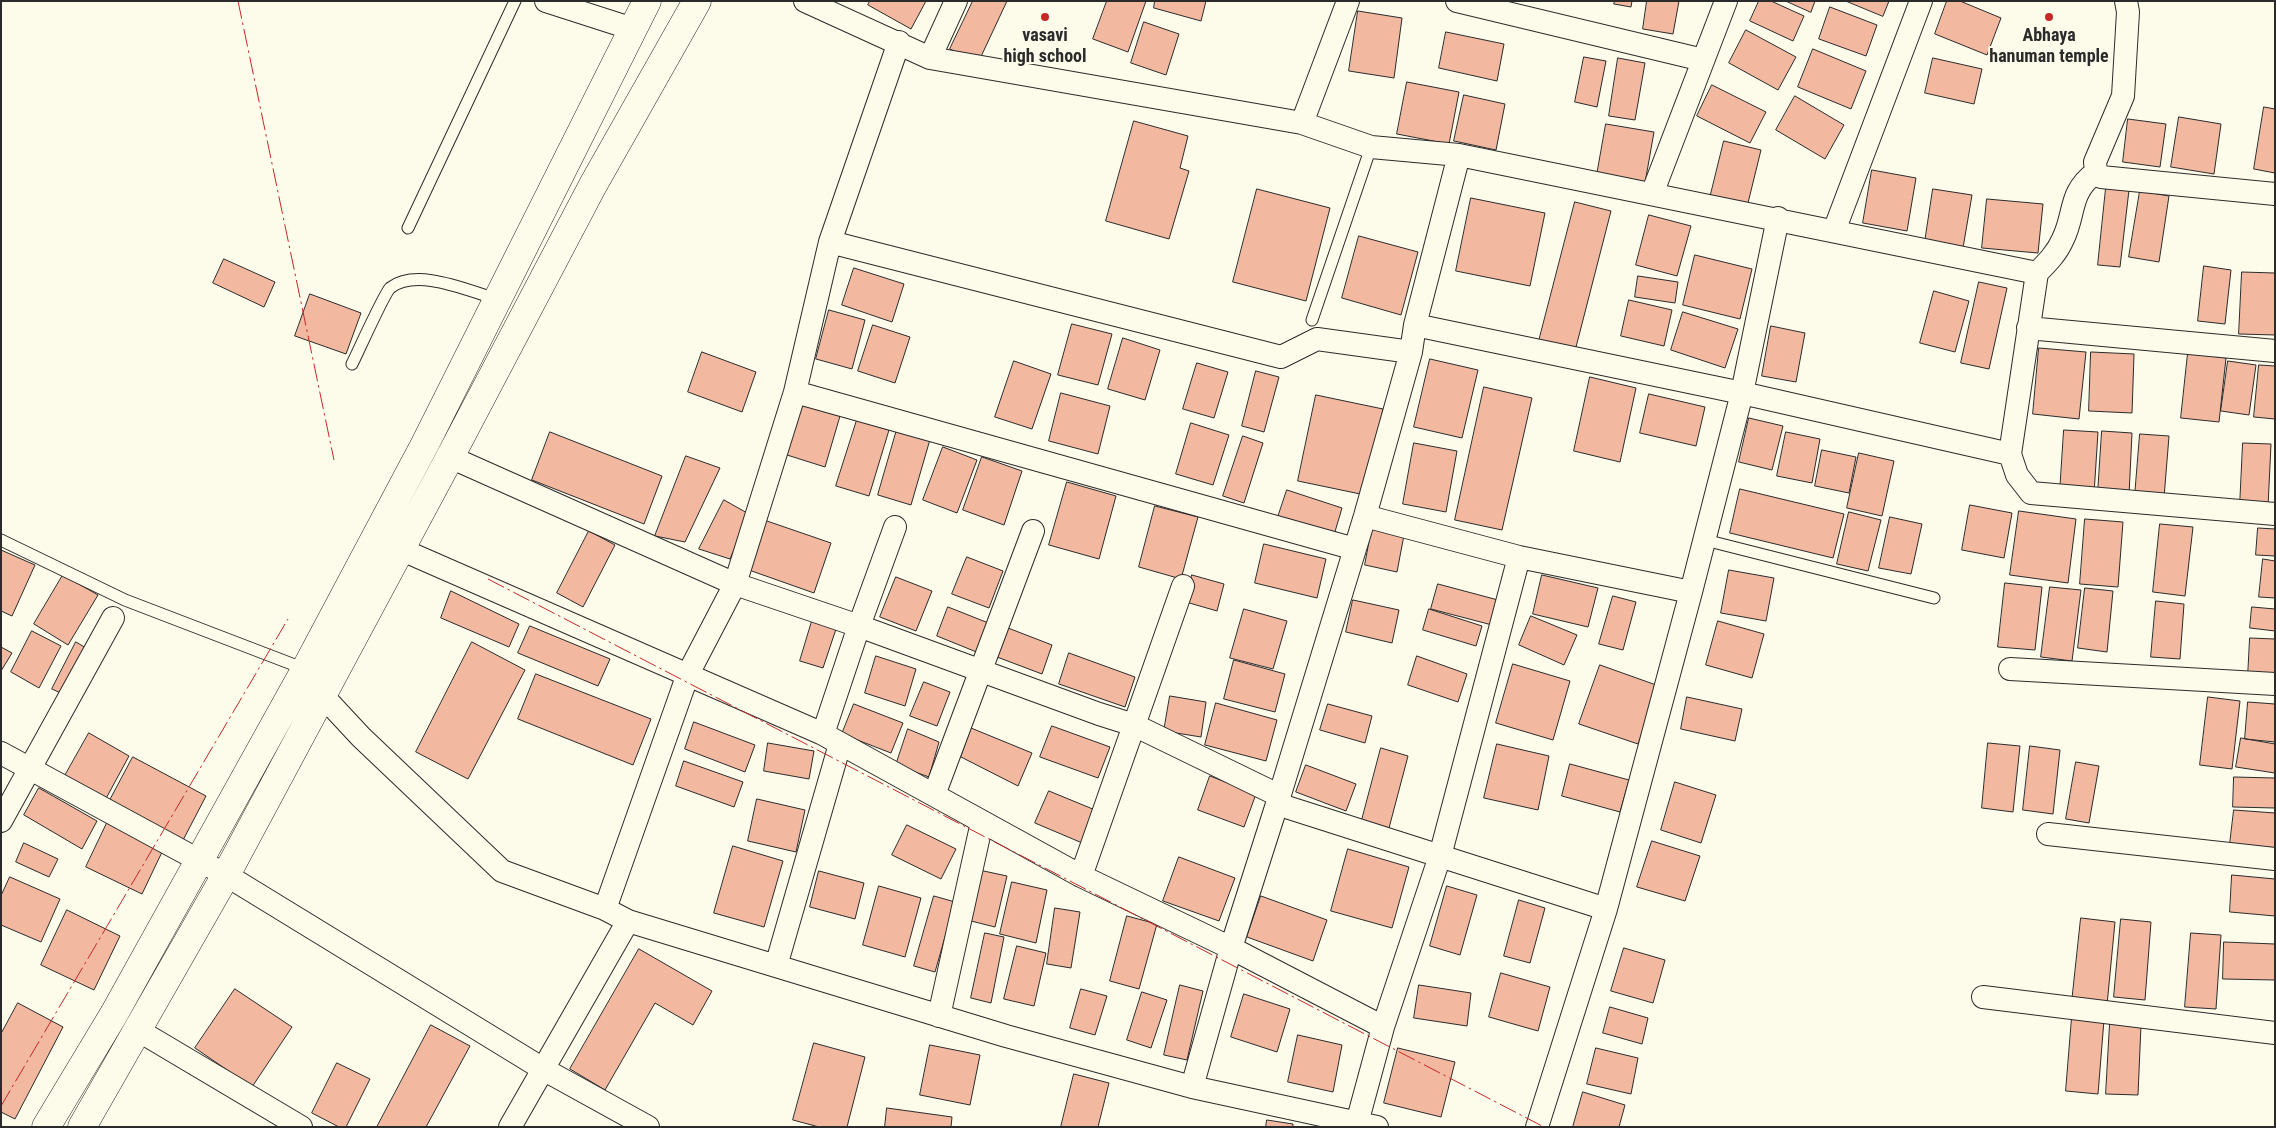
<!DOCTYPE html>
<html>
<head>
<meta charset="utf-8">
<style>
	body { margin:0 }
	#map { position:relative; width:2276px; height:1128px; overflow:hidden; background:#fdfbea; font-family:"Roboto Condensed",sans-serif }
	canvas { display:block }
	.frame { position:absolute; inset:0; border:2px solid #2b2b2b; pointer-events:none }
</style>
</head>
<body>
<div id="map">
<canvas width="2276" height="1128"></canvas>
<div class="frame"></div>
</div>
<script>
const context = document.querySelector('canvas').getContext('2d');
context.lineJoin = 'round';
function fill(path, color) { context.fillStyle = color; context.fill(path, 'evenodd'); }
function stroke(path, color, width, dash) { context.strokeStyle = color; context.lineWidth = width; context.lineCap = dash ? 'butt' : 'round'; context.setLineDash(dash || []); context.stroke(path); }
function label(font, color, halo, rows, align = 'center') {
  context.font = font + ' "Roboto Condensed",sans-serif'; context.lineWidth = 4; context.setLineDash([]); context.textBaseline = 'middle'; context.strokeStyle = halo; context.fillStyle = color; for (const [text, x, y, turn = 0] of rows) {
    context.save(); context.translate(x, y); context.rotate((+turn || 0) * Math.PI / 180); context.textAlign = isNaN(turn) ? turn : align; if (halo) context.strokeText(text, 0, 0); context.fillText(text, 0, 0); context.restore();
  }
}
const building = new Path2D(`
	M 870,1 L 926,1 L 911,29 L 868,5 Z
	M 973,1 L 1007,1 L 978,63 L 950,49 Z
	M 1107,1 L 1146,1 L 1128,52 L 1093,39 Z
	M 1155,1 L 1206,1 L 1201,21 L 1154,8 Z
	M 1615,1 L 1632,1 L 1631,7 L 1614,4 Z
	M 1647,1 L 1679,1 L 1673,34 L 1643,29 Z
	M 1759,1 L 1771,1 L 1804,16 L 1793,41 L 1750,21 Z
	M 1786,1 L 1815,1 L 1811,12 Z
	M 1846,1 L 1889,1 L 1883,16 Z
	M 1947,1 L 1960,1 L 2001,18 L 1987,55 L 1935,34 Z
	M 1830,7 L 1877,25 L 1866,56 L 1819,39 Z
	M 1358,11 L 1402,18 L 1394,78 L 1349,71 Z
	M 1144,22 L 1179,34 L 1166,75 L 1131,63 Z
	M 1746,30 L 1796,57 L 1778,90 L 1729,63 Z
	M 1446,32 L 1504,44 L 1497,81 L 1439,68 Z
	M 1813,49 L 1866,71 L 1851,109 L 1798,87 Z
	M 1584,57 L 1606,61 L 1597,107 L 1575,102 Z
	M 1618,58 L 1645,63 L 1635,120 L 1609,116 Z
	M 1933,58 L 1982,69 L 1974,104 L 1925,93 Z
	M 1407,82 L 1459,92 L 1449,144 L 1397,134 Z
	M 1712,85 L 1766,112 L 1750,143 L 1697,116 Z
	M 1464,95 L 1505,104 L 1496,150 L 1454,141 Z
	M 1795,96 L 1844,125 L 1825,159 L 1776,130 Z
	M 2264,107 L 2275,109 L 2275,173 L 2254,169 Z
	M 2179,117 L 2221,124 L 2214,174 L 2171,167 Z
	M 2128,119 L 2166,124 L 2160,167 L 2123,162 Z
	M 1134,121 L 1188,136 L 1180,168 L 1189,171 L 1169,239 L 1106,221 Z
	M 1606,124 L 1654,132 L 1645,183 L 1597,175 Z
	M 1724,141 L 1761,150 L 1747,207 L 1710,198 Z
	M 1872,170 L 1916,178 L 1907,231 L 1863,223 Z
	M 2106,188 L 2129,190 L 2120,267 L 2098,265 Z
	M 1257,189 L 1330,208 L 1306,301 L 1233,282 Z
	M 1933,189 L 1972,195 L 1963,248 L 1925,242 Z
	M 2140,191 L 2169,196 L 2159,262 L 2129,257 Z
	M 1471,198 L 1545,213 L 1530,286 L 1456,271 Z
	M 1987,199 L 2043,204 L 2038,253 L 1982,248 Z
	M 1575,202 L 1611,211 L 1575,351 L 1539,341 Z
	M 1649,215 L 1691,226 L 1677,276 L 1636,265 Z
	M 1359,236 L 1418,252 L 1401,315 L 1342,298 Z
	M 1695,255 L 1752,269 L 1740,319 L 1683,305 Z
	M 224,259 L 275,282 L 264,307 L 213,283 Z
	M 2204,266 L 2231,270 L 2225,324 L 2198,321 Z
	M 854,268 L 904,284 L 892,322 L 842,305 Z
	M 2242,272 L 2275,273 L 2275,335 L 2239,334 Z
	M 1638,276 L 1678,282 L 1675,303 L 1635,297 Z
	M 1979,282 L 2007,288 L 1989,369 L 1961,363 Z
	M 1934,291 L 1969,301 L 1955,352 L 1920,343 Z
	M 310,294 L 361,313 L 346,354 L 295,336 Z
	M 1629,300 L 1672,310 L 1664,346 L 1621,336 Z
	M 829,310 L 865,320 L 852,369 L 816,359 Z
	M 1683,312 L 1738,329 L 1725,368 L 1671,350 Z
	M 1072,324 L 1112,334 L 1098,385 L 1058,375 Z
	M 873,325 L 910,337 L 895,383 L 858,371 Z
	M 1771,326 L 1805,333 L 1796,382 L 1762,376 Z
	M 1123,338 L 1160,350 L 1145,400 L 1108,389 Z
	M 2039,348 L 2086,352 L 2079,419 L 2033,414 Z
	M 702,352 L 756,372 L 742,412 L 688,392 Z
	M 2091,352 L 2134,354 L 2132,413 L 2089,411 Z
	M 2188,353 L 2226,358 L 2219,422 L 2181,418 Z
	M 1430,359 L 1478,370 L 1462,438 L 1414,427 Z
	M 1014,361 L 1051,374 L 1032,429 L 995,417 Z
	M 2228,361 L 2256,365 L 2249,415 L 2221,411 Z
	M 1197,363 L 1228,372 L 1214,418 L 1183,409 Z
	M 2259,365 L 2275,366 L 2275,419 L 2254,417 Z
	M 1256,371 L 1279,377 L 1264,432 L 1242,426 Z
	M 1590,377 L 1636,388 L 1620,462 L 1574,451 Z
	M 1484,387 L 1532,398 L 1502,530 L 1455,520 Z
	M 1061,393 L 1110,406 L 1098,454 L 1049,441 Z
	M 1649,394 L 1705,407 L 1696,446 L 1640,433 Z
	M 1316,395 L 1383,409 L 1365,495 L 1298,481 Z
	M 802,405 L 840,416 L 825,467 L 787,455 Z
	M 1749,418 L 1783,426 L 1772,470 L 1739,462 Z
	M 857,420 L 889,430 L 869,496 L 836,486 Z
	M 1191,423 L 1229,435 L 1213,485 L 1176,474 Z
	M 898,426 L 931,436 L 911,505 L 878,495 Z
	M 2064,430 L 2098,432 L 2094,494 L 2060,492 Z
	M 2102,431 L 2132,433 L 2129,495 L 2098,493 Z
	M 550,432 L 662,476 L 644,524 L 532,480 Z
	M 1786,432 L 1820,439 L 1812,483 L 1777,476 Z
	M 2140,434 L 2169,436 L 2164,498 L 2135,496 Z
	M 1243,436 L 1263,443 L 1244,503 L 1223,496 Z
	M 1414,443 L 1457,451 L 1446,512 L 1403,504 Z
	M 2243,443 L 2271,444 L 2268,507 L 2240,506 Z
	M 943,447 L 977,460 L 957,513 L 923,500 Z
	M 1822,450 L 1856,457 L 1849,493 L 1815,486 Z
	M 1859,453 L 1894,461 L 1882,516 L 1847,508 Z
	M 686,456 L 720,468 L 685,542 L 655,536 Z
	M 982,457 L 1022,471 L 1004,525 L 963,510 Z
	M 1067,482 L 1116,496 L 1099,559 L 1049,545 Z
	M 1740,489 L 1844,514 L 1833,558 L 1730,533 Z
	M 1287,490 L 1342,508 L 1334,535 L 1278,517 Z
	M 724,500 L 749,514 L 730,559 L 699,549 Z
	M 1970,505 L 2012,513 L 2004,558 L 1962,550 Z
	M 1155,506 L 1198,517 L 1181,579 L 1139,567 Z
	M 2019,511 L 2076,519 L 2068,583 L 2010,575 Z
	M 1849,512 L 1881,520 L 1868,571 L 1837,564 Z
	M 1890,517 L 1922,524 L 1911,574 L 1879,568 Z
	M 2085,519 L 2123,522 L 2118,587 L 2080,584 Z
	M 764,520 L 831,543 L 814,593 L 746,569 Z
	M 2160,524 L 2193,527 L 2185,596 L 2153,592 Z
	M 1372,528 L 1404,535 L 1397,572 L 1365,565 Z
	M 2258,528 L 2275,529 L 2275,556 L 2256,555 Z
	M 589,531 L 615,545 L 583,607 L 557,593 Z
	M 1264,544 L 1326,559 L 1317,598 L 1255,583 Z
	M 1,550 L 35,565 L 12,616 L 1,611 Z
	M 967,557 L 1003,571 L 989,608 L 952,594 Z
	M 2263,559 L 2275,561 L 2275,598 L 2259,597 Z
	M 1729,570 L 1774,578 L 1766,621 L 1721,613 Z
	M 63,575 L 98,595 L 68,645 L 34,624 Z
	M 1192,575 L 1224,584 L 1217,611 L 1186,602 Z
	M 1542,575 L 1598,588 L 1588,627 L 1533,614 Z
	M 896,577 L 932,591 L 916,631 L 880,617 Z
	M 2005,583 L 2042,587 L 2035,650 L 1998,647 Z
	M 1438,584 L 1498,600 L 1492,625 L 1431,609 Z
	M 2050,587 L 2081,590 L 2072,661 L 2041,657 Z
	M 2085,588 L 2113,591 L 2107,652 L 2078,648 Z
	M 451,591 L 519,624 L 509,647 L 441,618 Z
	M 1613,596 L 1636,602 L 1623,650 L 1599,644 Z
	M 1353,600 L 1399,610 L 1392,643 L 1346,632 Z
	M 2156,601 L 2184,604 L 2180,659 L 2151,657 Z
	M 948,607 L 991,624 L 979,653 L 937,636 Z
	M 2252,607 L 2275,609 L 2275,631 L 2250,628 Z
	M 1244,609 L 1287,621 L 1273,669 L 1230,658 Z
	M 1429,609 L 1482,626 L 1476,646 L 1423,630 Z
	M 1531,616 L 1577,635 L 1564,665 L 1519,645 Z
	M 812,621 L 836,629 L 823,668 L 800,661 Z
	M 1718,621 L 1764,634 L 1752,678 L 1706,665 Z
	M 530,626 L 610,659 L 598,686 L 518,653 Z
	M 1008,628 L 1052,645 L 1042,674 L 997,657 Z
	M 32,631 L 61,646 L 39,688 L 11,672 Z
	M 2250,638 L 2275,639 L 2275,678 L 2248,677 Z
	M 76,642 L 91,651 L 67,696 L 52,689 Z
	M 472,642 L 525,670 L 468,779 L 416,752 Z
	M 1,647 L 12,653 L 1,671 Z
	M 1069,653 L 1135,677 L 1125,707 L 1059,684 Z
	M 876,656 L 916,669 L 905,706 L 865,693 Z
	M 1417,656 L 1467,674 L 1458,702 L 1408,685 Z
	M 1234,660 L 1285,674 L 1275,712 L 1224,699 Z
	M 1513,664 L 1570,681 L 1553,740 L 1496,723 Z
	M 1600,665 L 1659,686 L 1638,744 L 1579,724 Z
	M 536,674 L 651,719 L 633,765 L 518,719 Z
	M 924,682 L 950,692 L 937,726 L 910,716 Z
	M 1170,696 L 1206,702 L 1201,737 L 1164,731 Z
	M 1687,697 L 1742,709 L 1735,741 L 1681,729 Z
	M 2208,697 L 2240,701 L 2232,769 L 2200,765 Z
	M 2248,702 L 2275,704 L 2275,742 L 2245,739 Z
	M 1216,703 L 1277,720 L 1266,761 L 1205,745 Z
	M 854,704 L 903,723 L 891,753 L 842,734 Z
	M 1328,704 L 1372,716 L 1365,743 L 1320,730 Z
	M 694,722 L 755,745 L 745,772 L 685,749 Z
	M 1052,726 L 1110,747 L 1098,778 L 1040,757 Z
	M 971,728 L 1032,753 L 1018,786 L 961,757 Z
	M 908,729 L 939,742 L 929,777 L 896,765 Z
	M 89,733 L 129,756 L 103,804 L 62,781 Z
	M 2241,738 L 2275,744 L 2275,773 L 2236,767 Z
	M 768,743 L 814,751 L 809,779 L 764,771 Z
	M 1988,743 L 2020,746 L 2013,812 L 1982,808 Z
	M 1497,744 L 1549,756 L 1538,810 L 1484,798 Z
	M 2030,746 L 2060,750 L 2053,814 L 2023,810 Z
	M 1381,748 L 1408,756 L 1389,828 L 1362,820 Z
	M 133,757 L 206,796 L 181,844 L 108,804 Z
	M 684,761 L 743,782 L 734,807 L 676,786 Z
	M 2076,762 L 2099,766 L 2089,823 L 2066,819 Z
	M 1570,764 L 1629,780 L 1620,812 L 1562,796 Z
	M 1306,765 L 1356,784 L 1346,811 L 1296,792 Z
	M 1210,776 L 1256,794 L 1244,827 L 1198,810 Z
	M 2234,777 L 2275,778 L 2275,808 L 2233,807 Z
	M 1675,782 L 1716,795 L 1701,843 L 1661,830 Z
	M 39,788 L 97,821 L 82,849 L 24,815 Z
	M 1049,791 L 1100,812 L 1087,845 L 1035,823 Z
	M 757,799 L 805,810 L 796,852 L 748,841 Z
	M 2234,810 L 2275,813 L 2275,848 L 2230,844 Z
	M 107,823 L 163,850 L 142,894 L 86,867 Z
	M 907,825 L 956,849 L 941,879 L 892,855 Z
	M 1652,841 L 1700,856 L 1685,901 L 1637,887 Z
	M 24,843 L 58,859 L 49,877 L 16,862 Z
	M 733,846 L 783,861 L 764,927 L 714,913 Z
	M 1348,849 L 1409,867 L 1392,928 L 1331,911 Z
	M 1179,857 L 1235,878 L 1219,921 L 1163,901 Z
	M 979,870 L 1007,876 L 995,927 L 967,920 Z
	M 819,871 L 864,883 L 855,919 L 810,907 Z
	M 2232,875 L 2275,879 L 2275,916 L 2230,912 Z
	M 10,877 L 60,899 L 41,942 L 1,925 L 1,896 Z
	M 1012,882 L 1047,890 L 1036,943 L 1000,934 Z
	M 879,886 L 921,898 L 905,957 L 863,945 Z
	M 1447,886 L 1477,895 L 1460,955 L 1430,946 Z
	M 934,896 L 955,902 L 935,972 L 914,966 Z
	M 1261,896 L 1327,920 L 1313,961 L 1247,937 Z
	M 1519,900 L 1545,908 L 1530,963 L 1504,956 Z
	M 1055,908 L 1080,912 L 1071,968 L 1047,964 Z
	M 67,910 L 120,936 L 94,990 L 41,965 Z
	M 1127,916 L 1157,924 L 1139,989 L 1110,981 Z
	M 2081,918 L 2115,922 L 2107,1005 L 2072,1002 Z
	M 2121,919 L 2151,922 L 2145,1000 L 2114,997 Z
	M 985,933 L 1004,937 L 991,1003 L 971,998 Z
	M 2191,933 L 2221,935 L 2216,1009 L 2185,1007 Z
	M 2224,942 L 2275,944 L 2275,980 L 2223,979 Z
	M 1017,946 L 1046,953 L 1034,1006 L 1004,999 Z
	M 1624,948 L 1665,960 L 1653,1003 L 1611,991 Z
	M 639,949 L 712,991 L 693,1025 L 655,1003 L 605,1090 L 570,1069 Z
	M 1501,973 L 1550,987 L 1538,1031 L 1489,1017 Z
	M 1180,985 L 1203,991 L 1187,1060 L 1164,1055 Z
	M 1419,985 L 1471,993 L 1467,1026 L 1414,1018 Z
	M 235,989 L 292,1027 L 252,1087 L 195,1048 Z
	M 1081,989 L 1107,996 L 1095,1035 L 1070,1028 Z
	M 1142,992 L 1167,1000 L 1151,1048 L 1127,1040 Z
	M 1244,994 L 1290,1009 L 1277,1052 L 1231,1037 Z
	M 18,1003 L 63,1027 L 15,1119 L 1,1112 L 1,1034 Z
	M 1610,1007 L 1648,1018 L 1642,1044 L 1603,1033 Z
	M 2072,1017 L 2104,1020 L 2098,1094 L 2066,1091 Z
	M 2110,1023 L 2141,1025 L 2138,1095 L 2106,1094 Z
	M 431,1025 L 470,1046 L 426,1127 L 377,1127 Z
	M 1298,1035 L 1342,1045 L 1333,1092 L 1288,1082 Z
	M 814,1043 L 865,1057 L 847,1127 L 819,1127 L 793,1120 Z
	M 930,1045 L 980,1055 L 970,1105 L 920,1095 Z
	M 1398,1048 L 1455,1062 L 1441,1117 L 1384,1103 Z
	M 1596,1048 L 1638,1058 L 1631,1094 L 1587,1084 Z
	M 337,1063 L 370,1079 L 346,1127 L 339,1127 L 312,1113 Z
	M 1074,1074 L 1109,1083 L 1098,1127 L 1061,1127 Z
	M 1583,1092 L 1625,1105 L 1619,1127 L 1573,1127 Z
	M 887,1108 L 952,1117 L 951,1127 L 885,1127 Z
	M 1267,1120 L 1293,1124 L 1293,1127 L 1266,1127 Z`);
fill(building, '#f2b8a0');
stroke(building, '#2b2b2b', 1);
const lane = new Path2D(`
	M 408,228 L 515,1
	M 1312,320 L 1371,147
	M 352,364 C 358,352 384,294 390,288 C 417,267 468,291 497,299
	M 1,540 L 125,600 L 305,669
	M 1705,540 L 1934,598`);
const street = new Path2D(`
	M 546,1 L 633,29
	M 805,1 L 930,58 L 1302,123 L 1371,147 L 1459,155
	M 1457,1 L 1703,60
	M 2126,1 L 2128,12 L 2123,96 L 2095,162 L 2096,172 L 2101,177 L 2275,194
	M 899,42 L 830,242 L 1281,357 L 1317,339 L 1411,352
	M 930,58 L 956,1
	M 1302,123 L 1348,1
	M 1652,194 L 1726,1
	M 1834,231 L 1921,1
	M 2037,273 C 2047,263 2057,253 2063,239 C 2076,212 2068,193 2096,172
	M 2028,328 L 2275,351
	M 795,392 L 1355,549
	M 2010,454 L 2017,475 L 2031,493 L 2275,514
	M 450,457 L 735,584 L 859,626 L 895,527
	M 1365,516 L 1519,557 L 1691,592
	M 400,549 L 823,734 L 1081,876 L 1231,948 L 1277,804 L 1606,909
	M 2010,669 L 2275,684
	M 321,694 L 361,737 L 502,871 L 605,909 L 628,921 L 1006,1036 L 1192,1087 L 1377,1127
	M 823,734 L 859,626 L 1099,714 L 1134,725 L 1280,796
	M 1,753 L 226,875 L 543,1069 L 648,1127
	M 934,795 L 1033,531
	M 1277,804 L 1365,516 L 1411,352 L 1415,325 L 1459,155 L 2037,273 L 2010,454 L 1742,393 L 1415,325
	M 1,821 L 113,618
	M 2048,834 L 2275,859
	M 1081,876 L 1183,586
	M 605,909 L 688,674 L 735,584 L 795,392 L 830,242
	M 776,966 L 840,744
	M 1983,997 L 2275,1033
	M 939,1016 L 982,822
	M 136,1029 L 301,1127
	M 1192,1087 L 1231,948 L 1383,1027
	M 1357,1123 L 1383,1027 L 1440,856 L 1519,557
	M 510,1127 L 628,921
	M 1537,1127 L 1606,909 L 1691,592 L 1742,393 L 1778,218`);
const primary = new Path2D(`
	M 46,1127 L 114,1014 L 305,670 L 425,444 L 647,1
	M 82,1127 L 226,875 L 450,457 L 593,185 L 697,1`);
stroke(lane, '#2b2b2b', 13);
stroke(street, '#2b2b2b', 24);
stroke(primary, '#2b2b2b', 29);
stroke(lane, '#fdfbea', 11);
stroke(street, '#fdfbea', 22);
stroke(primary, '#fdfbea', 28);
stroke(new Path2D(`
	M 238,1 L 334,460
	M 488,579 L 1544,1127
	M 1,1106 L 288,619`), '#c62828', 1, [18, 4, 2.5, 4]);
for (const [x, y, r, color] of [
	[1045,17,5,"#c62828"],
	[2049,17,5,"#c62828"]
]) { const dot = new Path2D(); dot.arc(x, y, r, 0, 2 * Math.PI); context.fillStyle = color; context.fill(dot); stroke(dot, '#fdfbea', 2); }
label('bold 18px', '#2b2b2b', '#fdfbea', [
	["vasavi",1045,36],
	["high school",1045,57],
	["Abhaya",2049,36],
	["hanuman temple",2049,57]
]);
</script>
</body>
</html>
